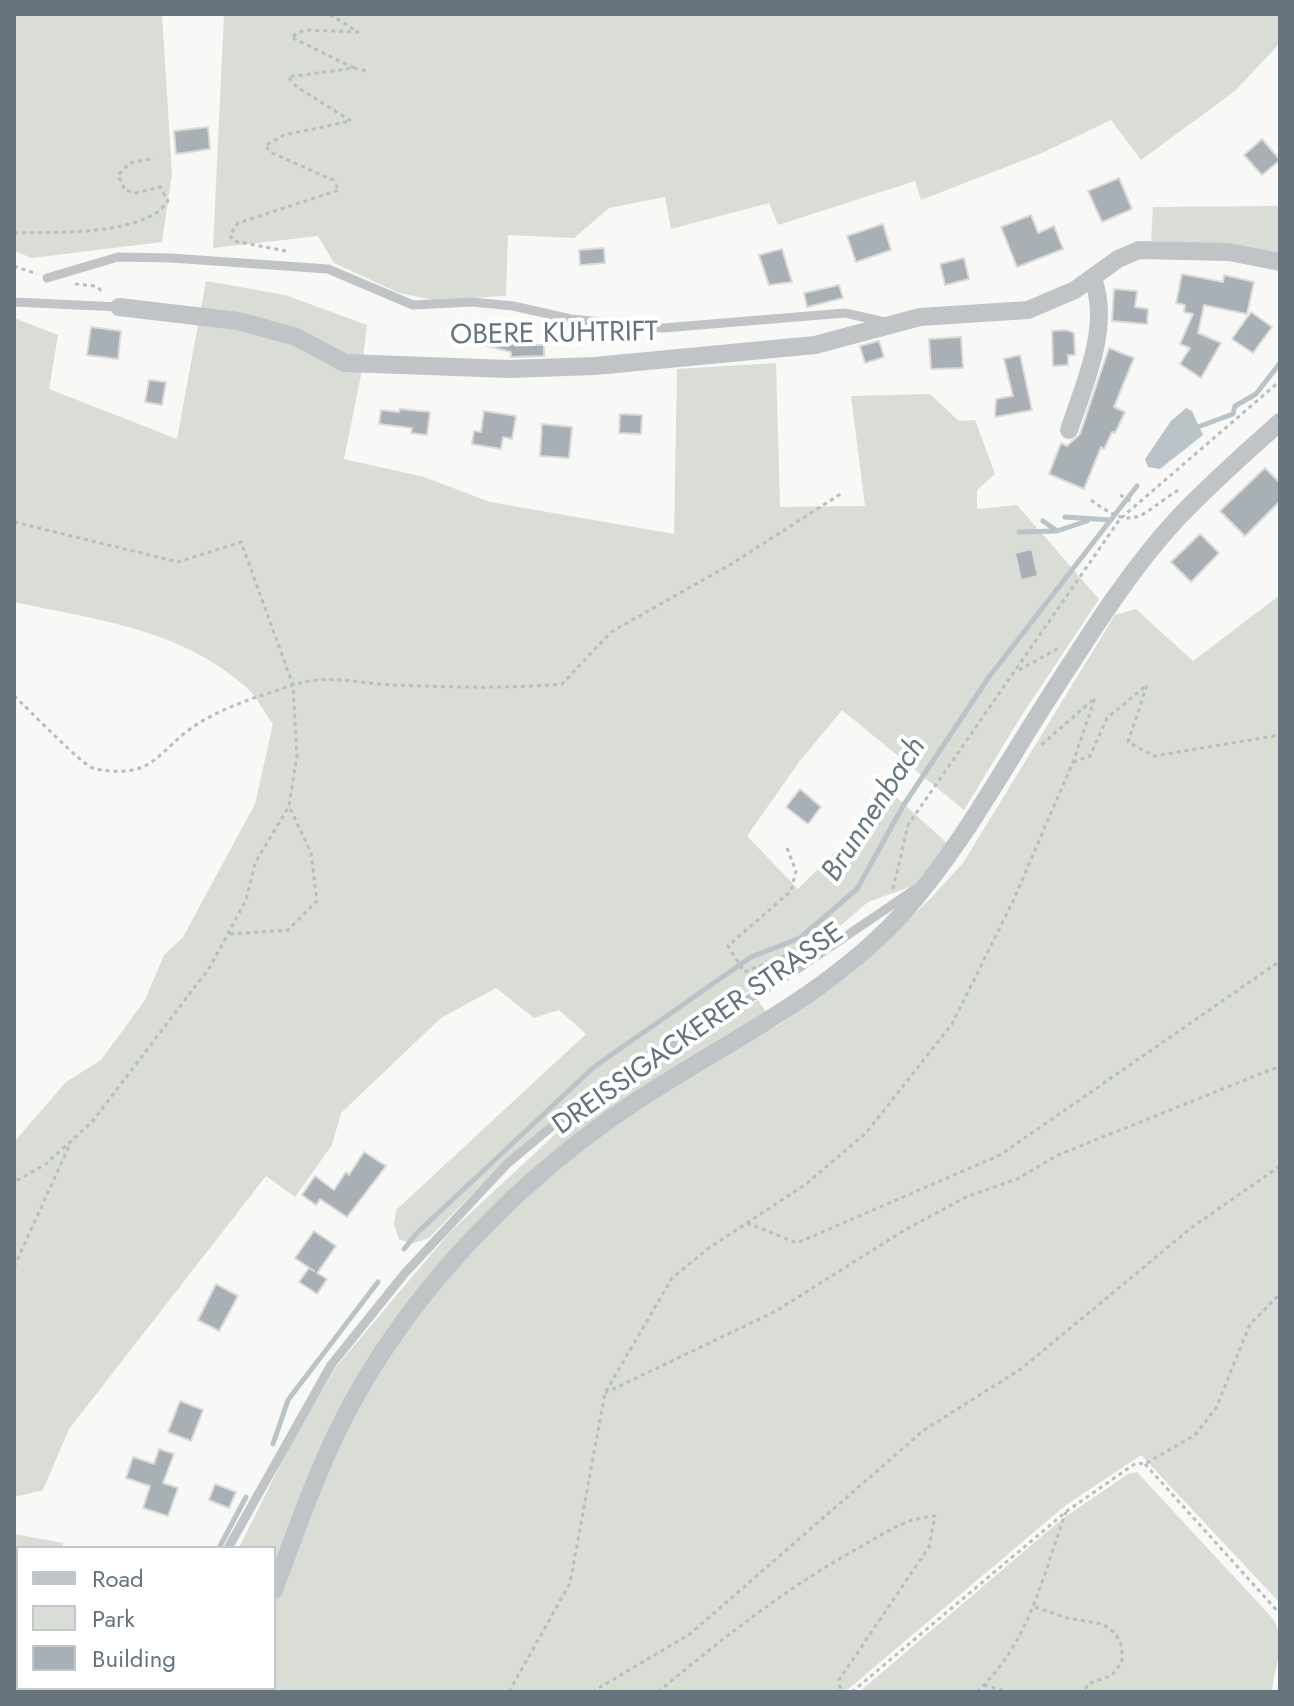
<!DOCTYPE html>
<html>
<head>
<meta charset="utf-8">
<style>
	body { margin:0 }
	#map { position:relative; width:1294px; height:1706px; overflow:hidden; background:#f8f8f6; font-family:Jost,sans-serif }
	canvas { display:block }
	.frame { position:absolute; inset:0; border:16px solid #66747e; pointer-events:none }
	.legend { position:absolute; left:16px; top:1546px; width:260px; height:144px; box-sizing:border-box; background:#fff; border:2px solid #c2c7cb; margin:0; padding:10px 14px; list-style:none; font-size:24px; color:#66747e }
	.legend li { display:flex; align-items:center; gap:16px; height:40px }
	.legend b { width:40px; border:2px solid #c2c7cb }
</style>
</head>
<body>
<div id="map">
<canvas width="1294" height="1706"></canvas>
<div class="frame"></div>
<ul class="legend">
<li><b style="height:10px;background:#c0c4c7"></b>Road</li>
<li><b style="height:22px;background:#d9ddd6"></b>Park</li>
<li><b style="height:22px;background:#a8afb5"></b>Building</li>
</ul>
</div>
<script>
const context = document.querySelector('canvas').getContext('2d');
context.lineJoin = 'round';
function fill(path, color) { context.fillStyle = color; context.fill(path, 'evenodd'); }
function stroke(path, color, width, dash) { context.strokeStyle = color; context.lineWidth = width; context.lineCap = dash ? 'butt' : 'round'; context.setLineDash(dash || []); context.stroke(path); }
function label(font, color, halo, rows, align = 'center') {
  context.font = font + ' Jost,sans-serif'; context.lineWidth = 8; context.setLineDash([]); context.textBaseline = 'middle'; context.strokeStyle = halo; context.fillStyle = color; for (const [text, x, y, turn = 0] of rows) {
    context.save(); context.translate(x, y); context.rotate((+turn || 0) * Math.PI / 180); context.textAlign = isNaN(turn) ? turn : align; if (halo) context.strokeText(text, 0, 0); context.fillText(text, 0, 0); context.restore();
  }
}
fill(new Path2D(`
	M 14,14 L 162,14 L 172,173 L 162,242 L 32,258 L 14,251 Z
	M 224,14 L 1280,14 L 1280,43 L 1235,91 L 1141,160 L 1111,120 L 1042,153 L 921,200 L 915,181 L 778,225 L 769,203 L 671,229 L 665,197 L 609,208 L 574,238 L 508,235 L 506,296 L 434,300 L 399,293 L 334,263 L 318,236 L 213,248 Z
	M 1280,206 L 1280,254 L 1221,244 L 1151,241 L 1153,207 Z
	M 206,281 L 285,295 L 367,325 L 361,375 L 344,459 L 424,477 L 490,502 L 674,534 L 677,369 L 776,363 L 780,507 L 865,506 L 851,396 L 930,394 L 959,421 L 975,420 L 995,474 L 977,490 L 977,509 L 1017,505 L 1099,599 L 1020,718 L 964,810 L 842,710 L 799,762 L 747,836 L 798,889 L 893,794 L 949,845 L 913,886 L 868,902 L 805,956 L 577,1098 L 507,1159 L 429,1238 L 411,1244 L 399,1239 L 394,1224 L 396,1210 L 586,1034 L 559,1010 L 534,1018 L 496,988 L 441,1018 L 341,1113 L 332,1145 L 295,1197 L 266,1176 L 69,1429 L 43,1490 L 14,1497 L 14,1142 L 66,1082 L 101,1060 L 145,1000 L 164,955 L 183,937 L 255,804 L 273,724 C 265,714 258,698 248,689 C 183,629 97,620 14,602 L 14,318 L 58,335 L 49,389 L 177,439 Z
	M 1280,595 L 1280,1603 L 1141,1455 L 1066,1505 L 845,1692 L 156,1692 L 167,1688 L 274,1688 L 274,1548 L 239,1548 L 293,1439 L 336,1367 L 450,1232 L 579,1112 L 758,1000 L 776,1027 L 847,977 L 930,899 L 963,863 L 1115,615 L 1136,609 L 1193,661 Z
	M 1137,1472 L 1274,1620 C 1287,1645 1274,1666 1272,1692 L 859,1692 L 1062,1519 L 1128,1474 Z
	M 14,1534 L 63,1543 L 63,1548 L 18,1548 L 18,1624 L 14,1624 Z`), '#d9ddd6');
fill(new Path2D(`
	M 1186,408 L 1192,411 L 1203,435 L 1160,469 L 1148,467 L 1145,459 L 1171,421 Z`), '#bac4c8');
stroke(new Path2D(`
	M 1195,428 L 1233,414 L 1235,406 L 1256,394 L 1280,363
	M 1065,517 L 1111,520
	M 1043,521 L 1057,531 L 1087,521
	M 1019,532 L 1057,531
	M 404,1249 L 417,1233 L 594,1067 L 751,957 L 800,938 L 857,889 L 903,806 L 989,677 L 1137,486
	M 273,1444 L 288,1400 L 378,1282
	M 219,1548 L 246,1497
	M 162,1692 L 163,1688`), '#bac4c8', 5);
const building = new Path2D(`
	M 208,127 L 210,149 L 176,154 L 174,131 Z
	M 1262,139 L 1280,160 L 1262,175 L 1244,155 Z
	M 1119,178 L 1132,209 L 1102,222 L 1088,191 Z
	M 1031,215 L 1038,233 L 1054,226 L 1063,249 L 1017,267 L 1001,227 Z
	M 883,224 L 891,250 L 856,262 L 847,236 Z
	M 604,248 L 605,263 L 580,265 L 579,250 Z
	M 782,249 L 792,282 L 769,285 L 759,255 Z
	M 964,258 L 969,279 L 945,285 L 940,264 Z
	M 1182,274 L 1223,282 L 1224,275 L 1254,282 L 1247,314 L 1204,305 L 1198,333 L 1221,343 L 1201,378 L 1180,364 L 1190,348 L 1180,344 L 1193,314 L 1184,312 L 1185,305 L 1176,303 Z
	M 839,285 L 843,298 L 807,307 L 804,293 Z
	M 1114,289 L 1137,291 L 1135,307 L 1148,309 L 1147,324 L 1112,321 Z
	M 1251,312 L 1272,327 L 1253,353 L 1232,339 Z
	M 91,327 L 121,331 L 118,359 L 87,355 Z
	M 491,327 L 504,330 L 503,334 L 531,334 L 531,345 L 544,345 L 544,356 L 511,357 L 511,352 L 487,346 Z
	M 1066,330 L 1074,333 L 1075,355 L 1068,355 L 1068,365 L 1053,366 L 1052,331 Z
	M 961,337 L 963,368 L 931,369 L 929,339 Z
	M 879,341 L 884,357 L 865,363 L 860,346 Z
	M 1109,348 L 1134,358 L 1114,407 L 1125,412 L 1115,433 L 1112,432 L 1104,449 L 1101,447 L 1084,489 L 1049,474 L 1061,443 L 1067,446 L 1080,434 Z
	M 1020,355 L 1032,410 L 995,417 L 996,399 L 1013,396 L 1004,359 Z
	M 149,380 L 166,382 L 162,405 L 145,402 Z
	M 400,409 L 430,412 L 427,435 L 411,433 L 412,428 L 379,424 L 381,410 L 399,412 Z
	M 484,411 L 516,416 L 512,439 L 503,437 L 501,449 L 472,444 L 474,431 L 481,432 Z
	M 620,414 L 642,415 L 641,434 L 619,433 Z
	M 542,424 L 572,427 L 569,458 L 540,456 Z
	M 1265,468 L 1280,483 L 1280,501 L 1245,536 L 1220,511 Z
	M 1200,534 L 1219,553 L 1191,582 L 1171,562 Z
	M 1032,549 L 1038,576 L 1021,580 L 1015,553 Z
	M 800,789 L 821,807 L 808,824 L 786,807 Z
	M 364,1152 L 386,1166 L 347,1217 L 320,1199 L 316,1205 L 302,1195 L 315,1176 L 334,1190 L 346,1172 L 349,1175 Z
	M 314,1231 L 336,1246 L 317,1273 L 327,1279 L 317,1294 L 299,1282 L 309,1268 L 314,1271 L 295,1258 Z
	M 216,1284 L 238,1296 L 219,1331 L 198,1320 Z
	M 180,1401 L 203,1410 L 191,1441 L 168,1432 Z
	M 159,1449 L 174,1454 L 163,1483 L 178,1488 L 168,1516 L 143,1508 L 150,1486 L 126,1478 L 133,1457 L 154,1464 Z
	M 215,1484 L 236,1492 L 229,1508 L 209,1500 Z`);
fill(building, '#a8afb5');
stroke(building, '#dadad9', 2);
stroke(new Path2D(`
	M 354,68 L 367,71
	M 14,233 C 54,232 146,236 168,201 L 160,187 L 136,193 L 125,190 L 118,175 L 130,163 L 154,158
	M 286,251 L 233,241 L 230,235 L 238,223 L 339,190 L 333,180 L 272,153 L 265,146 L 284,135 L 351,121 L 297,87 L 288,77 L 354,68 L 291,37 L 304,30 L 358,32 L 329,14
	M 14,266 L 37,274
	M 75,284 L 96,286 L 104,293
	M 1120,495 L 1134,503
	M 1091,500 C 1137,534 1139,514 1180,489
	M 14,522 L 178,562 L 241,542 L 293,685 L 297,755 L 289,806 L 255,863 L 246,900 L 210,967 L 92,1122 L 46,1164 L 14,1182
	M 1019,670 L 1059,648
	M 14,696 C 28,708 83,767 95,769 C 157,780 156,750 199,723 C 226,706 260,696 290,686 C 328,673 354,683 392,685 C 449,687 505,689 562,684 L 611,632 L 733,563 L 842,493
	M 1073,762 L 1090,756 L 1107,718 L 1147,685 L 1128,742 L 1154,756 L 1280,735
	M 787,848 L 796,871 L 791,891 L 728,946 L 744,972 L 800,950
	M 893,889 L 908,825 L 1120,519 L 1280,381
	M 230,934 L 288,930 L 317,901 L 311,853 L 289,806
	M 747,1223 L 797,1243 L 1000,1155 L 1280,961
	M 14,1267 L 70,1144
	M 605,1393 L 776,1311 L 903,1231 L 966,1197 L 1017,1179 L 1058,1155 L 1280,1066
	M 1145,1464 L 1280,1614
	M 1035,1607 L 1067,1618 L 1103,1624 L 1116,1634 L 1122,1647 L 1122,1662 L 1112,1675 L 1088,1684 L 1084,1692
	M 984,1685 L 1008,1692
	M 185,1692 L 186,1688
	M 509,1692 L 570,1583 L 605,1393 L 672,1278 L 709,1248 L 806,1184 L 866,1133 L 952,1024 L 1013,901 L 1073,762 L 1095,698 L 1040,746
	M 592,1692 L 690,1634 L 924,1430 L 1021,1369 L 1191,1228 L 1280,1166
	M 658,1692 C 723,1638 787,1587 862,1546 C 887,1532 906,1518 935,1516 L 929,1547 L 839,1680 L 841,1692
	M 852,1692 L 1067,1511 L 1136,1463 L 1145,1464 L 1195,1435 L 1216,1408 L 1250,1324 L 1280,1294
	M 977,1692 C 1030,1642 1042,1577 1066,1512`), '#babdbf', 3, [4, 4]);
stroke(new Path2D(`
	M 47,278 L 118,257 L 171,258 L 328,269 L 413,305 L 472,302 L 513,306 L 571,319 L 663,328 L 845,313 L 885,322
	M 14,302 L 119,307
	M 228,1548 L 331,1365 L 405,1273 L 508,1163 L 581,1102 L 796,970 L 917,888
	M 127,1692 L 130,1688`), '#c0c4c7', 9);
stroke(new Path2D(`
	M 119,307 L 238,321 L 296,337 L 345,363 L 509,369 L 595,366 L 815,345 L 920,317 L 1028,310 L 1075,290 L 1118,259 L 1139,250 L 1229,252 L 1280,262
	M 1069,430 C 1084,385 1111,327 1093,279
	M 274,1590 C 298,1526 320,1461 353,1401 C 419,1281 524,1175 638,1100 C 728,1041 828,995 902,914 C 960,849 1001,772 1048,699 C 1087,639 1127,573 1177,519 C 1209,485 1245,453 1280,422
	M 245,1692 L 246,1688`), '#c0c4c7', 18);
label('28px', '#66747e', '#fff', [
	["OBERE KUHTRIFT",554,335,-1],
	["DREISSIGACKERER STRASSE",699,1030,-35]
]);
label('italic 30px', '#67797f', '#fff', [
	["Brunnenbach",875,810,-57]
]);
</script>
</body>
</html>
